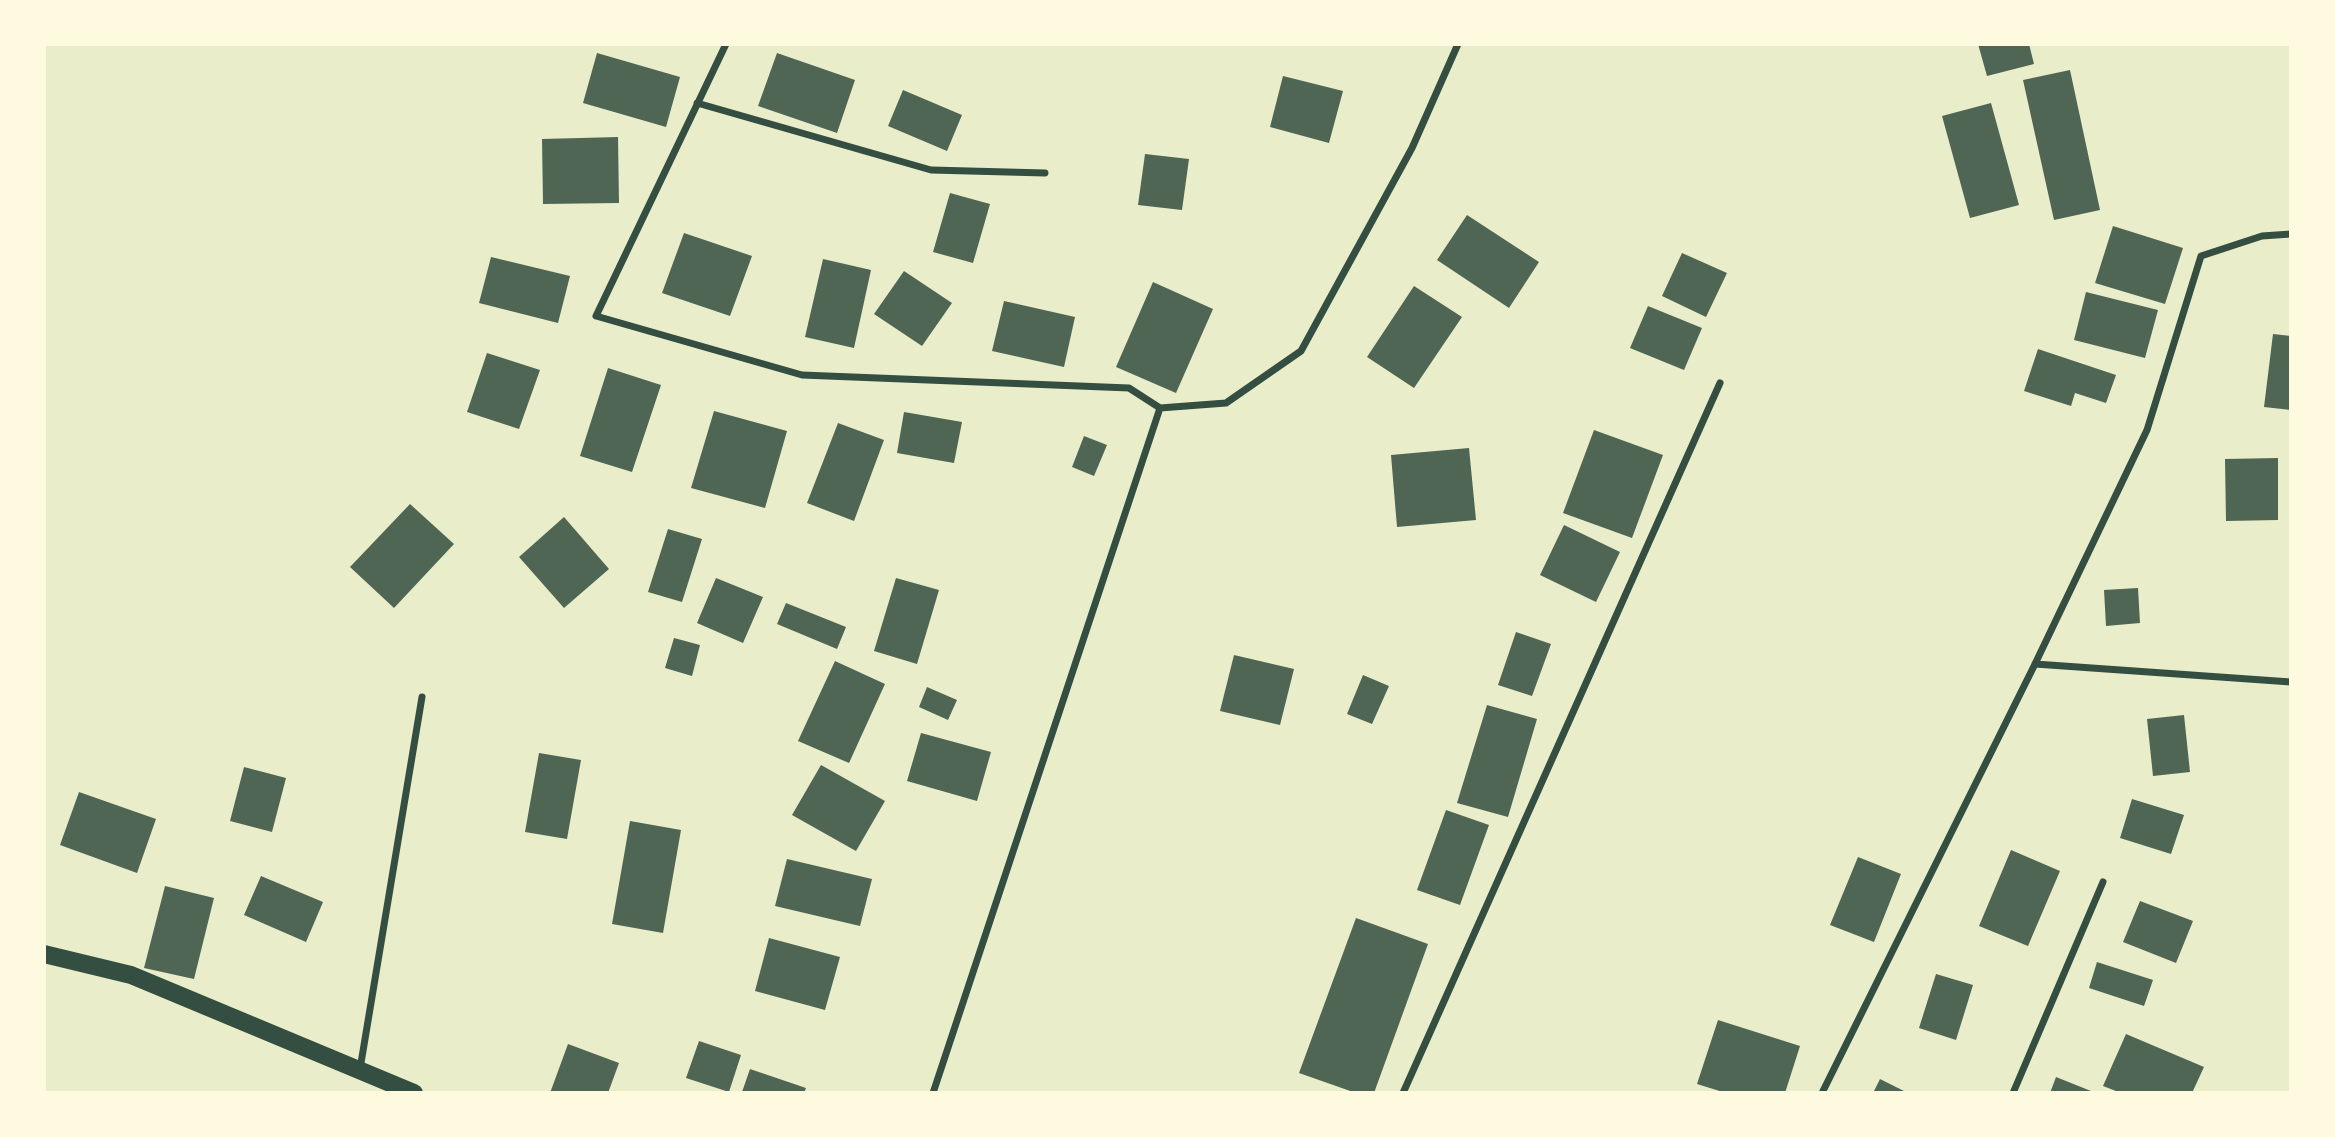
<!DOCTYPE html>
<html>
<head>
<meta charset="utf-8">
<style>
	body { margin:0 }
	#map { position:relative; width:2335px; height:1137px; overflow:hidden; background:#e9edc9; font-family:"Sofia Sans Condensed",sans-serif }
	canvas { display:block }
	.frame { position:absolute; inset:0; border:46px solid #fefae0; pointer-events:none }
</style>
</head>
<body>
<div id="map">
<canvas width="2335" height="1137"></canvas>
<div class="frame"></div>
</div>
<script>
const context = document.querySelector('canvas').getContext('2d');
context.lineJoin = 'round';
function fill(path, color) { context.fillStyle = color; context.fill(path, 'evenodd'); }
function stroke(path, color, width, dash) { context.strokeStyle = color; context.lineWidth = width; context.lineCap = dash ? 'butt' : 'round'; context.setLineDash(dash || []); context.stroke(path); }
fill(new Path2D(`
	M 1978,44 L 2029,44 L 2034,64 L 1987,76 Z
	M 597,53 L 680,77 L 666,127 L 583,103 Z
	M 777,53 L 855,80 L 837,133 L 758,106 Z
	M 2070,70 L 2100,210 L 2054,220 L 2023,80 Z
	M 1283,76 L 1343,91 L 1329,143 L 1270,127 Z
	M 903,90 L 962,115 L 947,151 L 888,126 Z
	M 1991,103 L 2019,205 L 1970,218 L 1942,116 Z
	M 618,137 L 619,203 L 543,204 L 542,139 Z
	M 1145,154 L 1189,159 L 1182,210 L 1138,205 Z
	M 950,193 L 990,204 L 973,263 L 933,252 Z
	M 1467,215 L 1539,262 L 1509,308 L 1437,260 Z
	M 2113,226 L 2183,248 L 2165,304 L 2095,283 Z
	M 684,233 L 752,256 L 730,316 L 662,293 Z
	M 1682,253 L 1727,273 L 1706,317 L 1662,296 Z
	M 491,257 L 570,276 L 558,323 L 479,303 Z
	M 823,259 L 871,270 L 854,348 L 805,337 Z
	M 904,271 L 952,303 L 922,346 L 874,314 Z
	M 1153,282 L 1213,309 L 1176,393 L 1116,367 Z
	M 1414,286 L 1462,317 L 1414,388 L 1367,357 Z
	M 2086,292 L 2158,310 L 2145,358 L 2074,340 Z
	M 1004,301 L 1075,317 L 1064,367 L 992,351 Z
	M 1648,306 L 1702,328 L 1684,370 L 1630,348 Z
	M 2273,334 L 2291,336 L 2291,410 L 2264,407 Z
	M 2038,349 L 2116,375 L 2106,403 L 2075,393 L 2071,406 L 2024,391 Z
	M 487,353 L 540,370 L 519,429 L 467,412 Z
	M 608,368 L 661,385 L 632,472 L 580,456 Z
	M 714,411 L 787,431 L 765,508 L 691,488 Z
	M 904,412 L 962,422 L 954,463 L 897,453 Z
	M 838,423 L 884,440 L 854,521 L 807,503 Z
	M 1594,430 L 1663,455 L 1632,538 L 1563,513 Z
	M 1084,436 L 1107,445 L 1094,476 L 1072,467 Z
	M 1469,448 L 1476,520 L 1397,527 L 1391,455 Z
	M 2278,458 L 2278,520 L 2226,521 L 2225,459 Z
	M 410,504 L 454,544 L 394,608 L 350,567 Z
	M 564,517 L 609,569 L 564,608 L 519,557 Z
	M 1564,525 L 1620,552 L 1596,602 L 1540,575 Z
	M 668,529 L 702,539 L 682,602 L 648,592 Z
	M 716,578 L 763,597 L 743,643 L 697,623 Z
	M 896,578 L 939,590 L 917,664 L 874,651 Z
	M 2138,588 L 2140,623 L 2106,626 L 2104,590 Z
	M 786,603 L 846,627 L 837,649 L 777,624 Z
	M 1516,632 L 1551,644 L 1532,696 L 1498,685 Z
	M 674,638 L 700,645 L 692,676 L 665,668 Z
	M 1234,655 L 1294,669 L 1280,725 L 1220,711 Z
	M 835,661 L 885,684 L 849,763 L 798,741 Z
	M 1363,675 L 1389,686 L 1372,724 L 1347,714 Z
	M 927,687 L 957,700 L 948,720 L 919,707 Z
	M 1487,705 L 1537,719 L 1508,817 L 1457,803 Z
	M 2184,715 L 2190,772 L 2153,776 L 2147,719 Z
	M 921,733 L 991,752 L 977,801 L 907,781 Z
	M 539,753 L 581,760 L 567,839 L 525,832 Z
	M 821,765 L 885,801 L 856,851 L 792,815 Z
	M 244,767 L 286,778 L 272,832 L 230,821 Z
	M 79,792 L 156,819 L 137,873 L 60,845 Z
	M 2132,799 L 2184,815 L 2171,854 L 2120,838 Z
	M 1446,810 L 1489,825 L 1460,905 L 1417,890 Z
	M 630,821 L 681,830 L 663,933 L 612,924 Z
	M 2011,850 L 2060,871 L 2028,946 L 1979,926 Z
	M 1858,857 L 1901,874 L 1874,942 L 1830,925 Z
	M 787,859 L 872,879 L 860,926 L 775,906 Z
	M 261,876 L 323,902 L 306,942 L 244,915 Z
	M 165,886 L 214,898 L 194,979 L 144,968 Z
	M 2140,901 L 2193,921 L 2176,963 L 2123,942 Z
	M 1356,918 L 1428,944 L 1374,1093 L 1356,1093 L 1299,1073 Z
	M 769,938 L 840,957 L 825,1010 L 755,991 Z
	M 2097,962 L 2153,980 L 2144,1006 L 2089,988 Z
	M 1936,974 L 1973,985 L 1956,1040 L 1919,1028 Z
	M 1718,1020 L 1800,1046 L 1785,1093 L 1726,1093 L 1697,1084 Z
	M 2126,1034 L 2204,1067 L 2192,1093 L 2121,1093 L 2103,1086 Z
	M 699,1041 L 741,1055 L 729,1092 L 686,1078 Z
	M 568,1044 L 619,1063 L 608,1093 L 550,1093 Z
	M 750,1069 L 806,1088 L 804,1093 L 742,1092 Z
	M 2056,1077 L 2096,1093 L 2050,1093 Z
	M 1880,1079 L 1908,1093 L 1873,1093 Z`), '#4f6655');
stroke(new Path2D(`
	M 726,44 L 596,316 L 802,375 L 1129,388 L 1160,408 L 1226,403 L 1301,351 L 1412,148 L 1458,44
	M 697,103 L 931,170 L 1045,173
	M 2035,664 L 2291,682
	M 360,1069 L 422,697
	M 933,1093 L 1160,408
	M 1403,1093 L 1720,383
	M 1822,1093 L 2035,664 L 2147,430 L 2201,256 L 2262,236 L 2291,234
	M 2013,1093 L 2103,882`), '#344e41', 7);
stroke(new Path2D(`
	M 44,954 L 131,975 L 414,1093`), '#344e41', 18);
</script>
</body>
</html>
